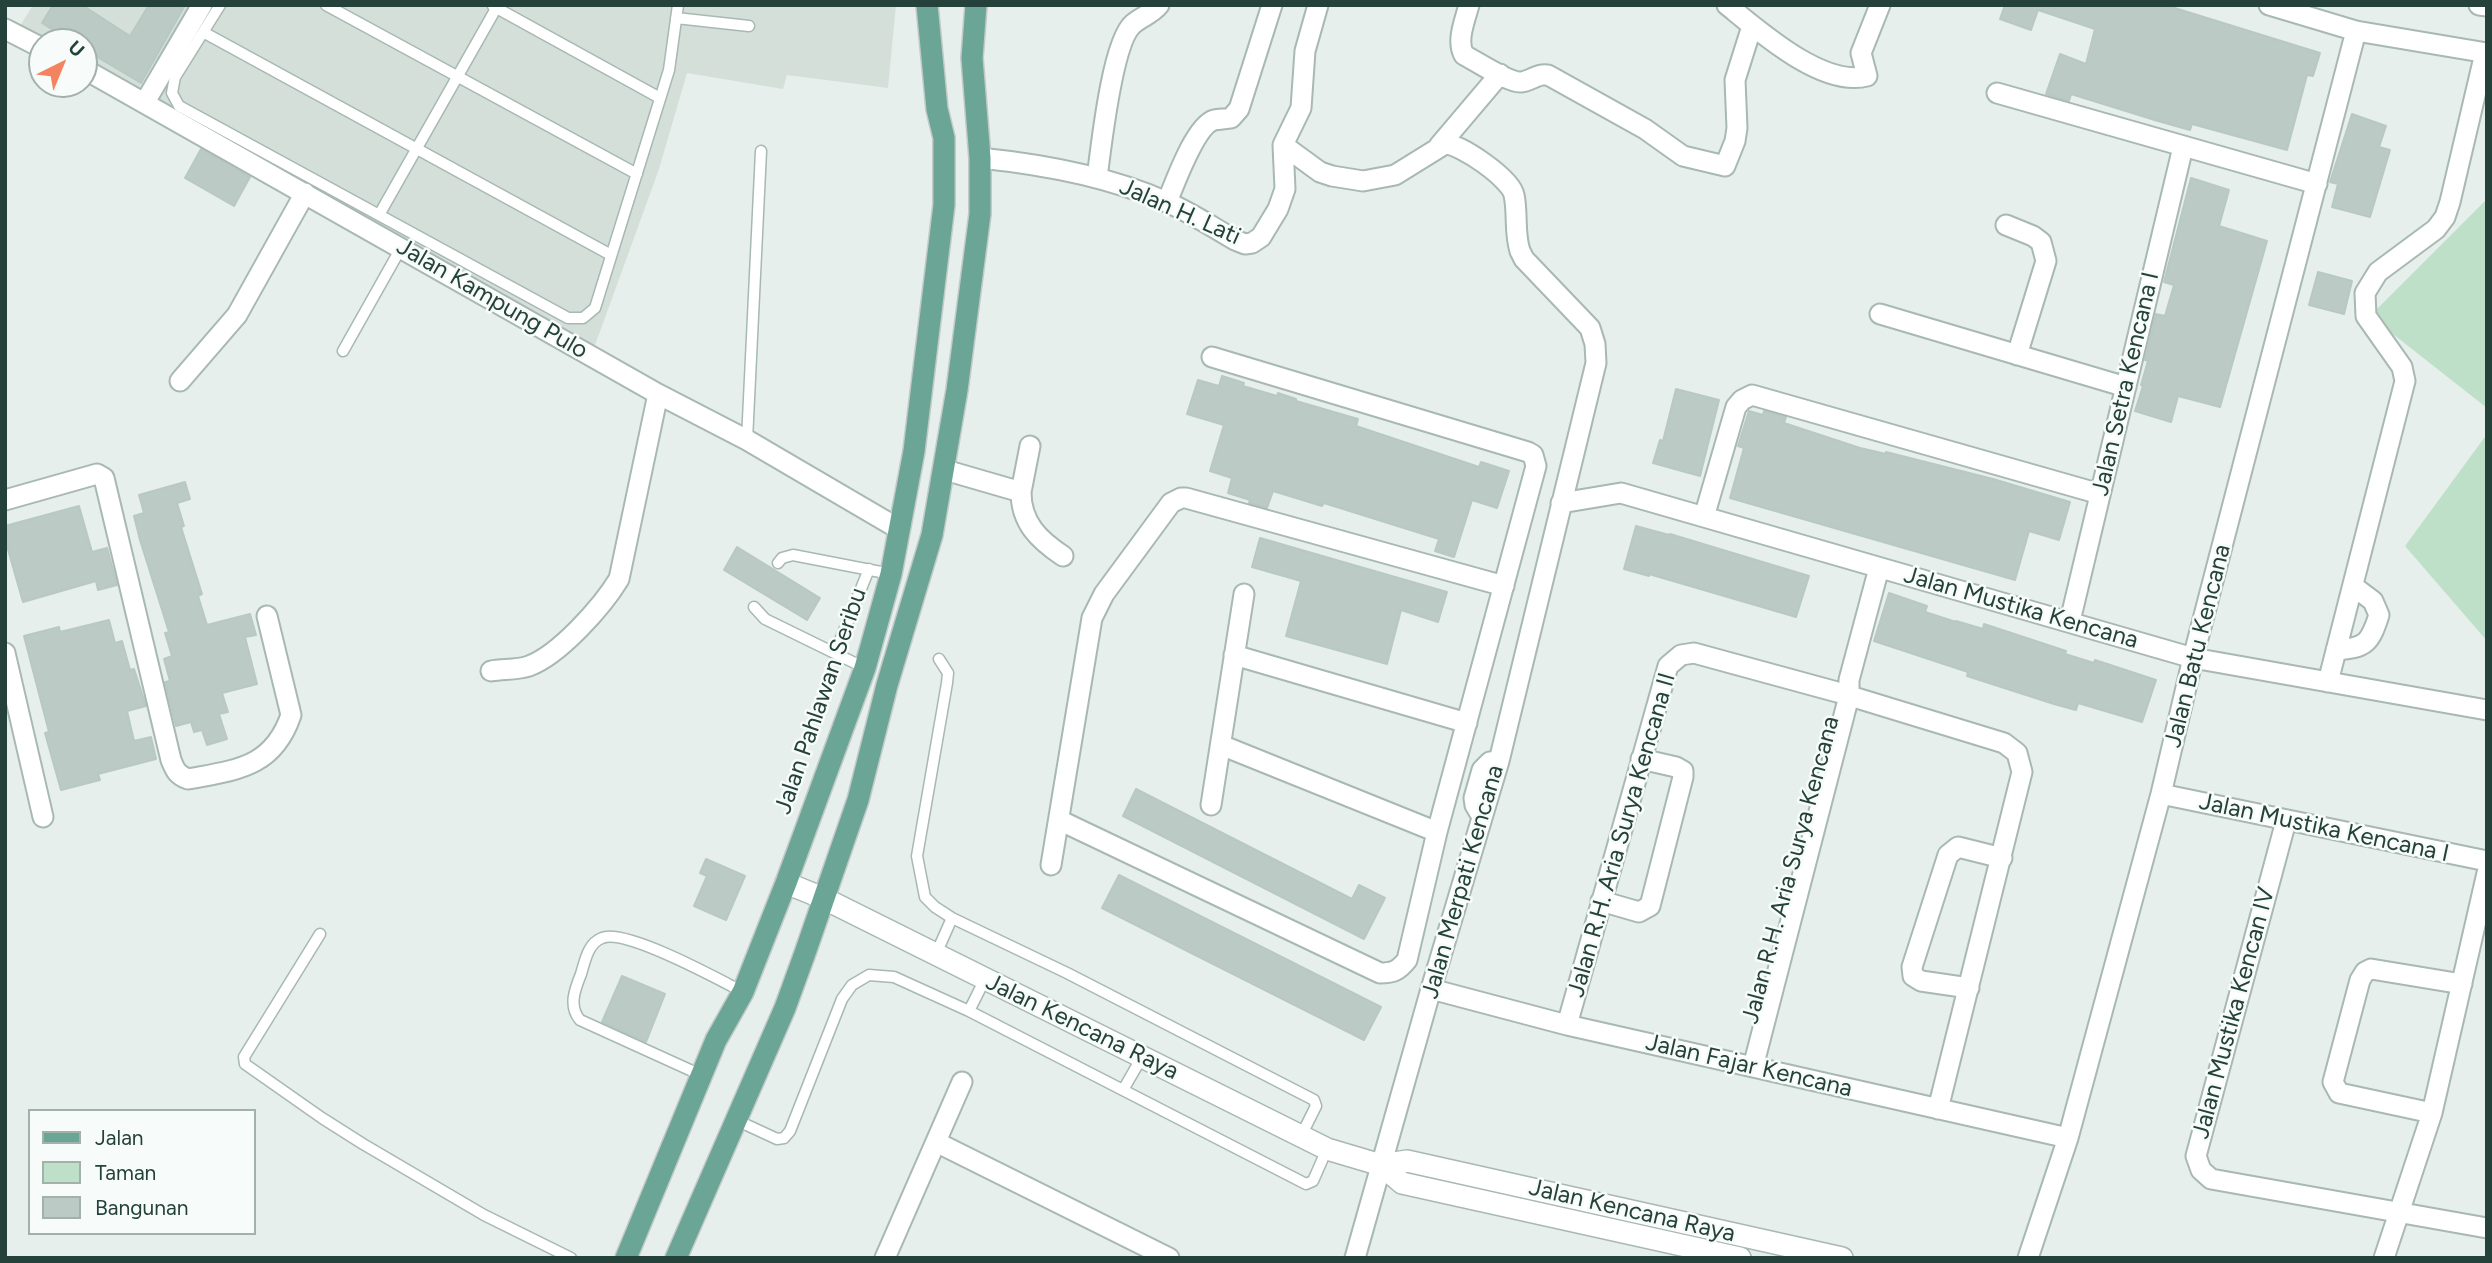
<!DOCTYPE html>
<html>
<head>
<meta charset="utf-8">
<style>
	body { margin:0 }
	#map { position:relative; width:2492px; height:1263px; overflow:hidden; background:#e6efeb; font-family:Figtree,sans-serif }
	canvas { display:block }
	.frame { position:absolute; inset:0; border:7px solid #24423a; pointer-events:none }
	.legend { position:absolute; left:28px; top:1109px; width:228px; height:126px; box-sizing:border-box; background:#f7fbf9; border:2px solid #a3b1ad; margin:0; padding:9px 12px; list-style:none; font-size:21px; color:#24423a }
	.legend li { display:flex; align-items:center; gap:14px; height:35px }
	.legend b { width:35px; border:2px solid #a3b1ad }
	.north { position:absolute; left:28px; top:28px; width:70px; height:70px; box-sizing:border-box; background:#f7fbf9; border:2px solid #a3b1ad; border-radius:50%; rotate:43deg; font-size:19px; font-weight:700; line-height:28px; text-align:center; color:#24423a }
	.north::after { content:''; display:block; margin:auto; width:24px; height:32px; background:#f4845f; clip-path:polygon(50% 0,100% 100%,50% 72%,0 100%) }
</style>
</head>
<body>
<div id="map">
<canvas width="2492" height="1263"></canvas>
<div class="frame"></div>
<ul class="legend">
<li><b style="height:9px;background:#6aa596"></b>Jalan</li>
<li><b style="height:19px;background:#bfe0c8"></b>Taman</li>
<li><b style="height:19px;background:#bbcac4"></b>Bangunan</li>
</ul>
<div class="north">U</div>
</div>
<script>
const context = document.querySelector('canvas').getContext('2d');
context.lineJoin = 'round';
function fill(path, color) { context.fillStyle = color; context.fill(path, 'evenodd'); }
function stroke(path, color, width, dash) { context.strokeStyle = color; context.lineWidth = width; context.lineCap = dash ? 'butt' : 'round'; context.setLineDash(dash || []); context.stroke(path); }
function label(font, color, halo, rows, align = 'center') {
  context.font = font + ' Figtree,sans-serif'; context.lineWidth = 5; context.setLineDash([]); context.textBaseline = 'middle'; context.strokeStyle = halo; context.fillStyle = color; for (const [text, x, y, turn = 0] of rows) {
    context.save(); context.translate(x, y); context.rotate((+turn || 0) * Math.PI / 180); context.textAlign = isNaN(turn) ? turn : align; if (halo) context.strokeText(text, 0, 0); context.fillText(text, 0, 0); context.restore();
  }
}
fill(new Path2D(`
	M 33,5 L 190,5 L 138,90 L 84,59 L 84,42 L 52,42 L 20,26 Z
	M 208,5 L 896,5 L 888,88 L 787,75 L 783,89 L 687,73 L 659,169 L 594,348 L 153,98 Z`), '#d4dfda');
fill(new Path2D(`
	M 2487,199 L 2487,408 L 2370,316 Z
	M 2487,434 L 2487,641 L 2405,546 Z`), '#bfe0c8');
const building = new Path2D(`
	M 53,5 L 82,5 L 130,36 L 149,5 L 185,5 L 141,83 L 84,49 L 84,42 L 72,42 L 42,23 Z
	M 2005,5 L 2165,5 L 2320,53 L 2313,76 L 2307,75 L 2287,150 L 2192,124 L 2190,130 L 2158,121 L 2071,94 L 2069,101 L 2046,94 L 2060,54 L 2086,64 L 2095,29 L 2038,10 L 2031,30 L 2000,19 Z
	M 2352,114 L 2386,126 L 2379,147 L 2390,150 L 2370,217 L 2332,207 L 2338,184 L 2330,182 Z
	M 201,149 L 250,177 L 234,206 L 185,178 Z
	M 2191,178 L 2229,190 L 2219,226 L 2267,241 L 2220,407 L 2178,396 L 2171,422 L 2135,411 L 2143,386 L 2141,385 L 2148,361 L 2145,360 L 2156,314 L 2165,316 L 2174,285 L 2164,282 Z
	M 2318,272 L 2352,281 L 2344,314 L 2309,305 Z
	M 1222,376 L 1244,383 L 1243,386 L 1277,396 L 1278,393 L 1296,399 L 1296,401 L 1358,419 L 1356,426 L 1479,467 L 1481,462 L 1509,471 L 1497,508 L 1472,500 L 1454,557 L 1435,551 L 1439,539 L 1324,503 L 1322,506 L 1273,491 L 1267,508 L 1249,503 L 1250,500 L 1228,493 L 1232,478 L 1210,471 L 1224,425 L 1187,414 L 1198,380 L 1219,386 Z
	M 1676,389 L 1719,400 L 1700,476 L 1653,463 L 1660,440 L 1663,441 Z
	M 1749,411 L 1763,415 L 1764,411 L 1786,417 L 1784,423 L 1860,448 L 1886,454 L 1886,452 L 1993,479 L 2070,502 L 2059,540 L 2029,531 L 2015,580 L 1730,498 L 1744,448 L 1738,446 Z
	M 185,482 L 190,499 L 177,503 L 184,526 L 181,527 L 202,594 L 198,596 L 207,625 L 250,614 L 256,635 L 245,637 L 257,684 L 222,693 L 228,712 L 219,714 L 227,739 L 207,745 L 202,730 L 194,732 L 191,722 L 176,726 L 165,682 L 170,681 L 164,659 L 172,656 L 165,633 L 169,632 L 140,540 L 134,516 L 144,513 L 139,495 Z
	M 79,506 L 92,552 L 107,548 L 117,585 L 98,590 L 96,581 L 23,602 L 5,539 L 5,526 Z
	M 1636,526 L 1669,535 L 1670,534 L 1809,576 L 1796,617 L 1649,574 L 1649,576 L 1624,569 Z
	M 1260,538 L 1447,592 L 1438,622 L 1401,610 L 1387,664 L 1286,636 L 1301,581 L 1252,567 Z
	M 737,547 L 820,598 L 807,620 L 724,570 Z
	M 1889,593 L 1927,606 L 1925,612 L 1956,622 L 1956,621 L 1983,629 L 1984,624 L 2066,651 L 2065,654 L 2094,663 L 2095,660 L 2156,680 L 2142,722 L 2078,703 L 2076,710 L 2054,704 L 1967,676 L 1968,672 L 1874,641 Z
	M 109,620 L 115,643 L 122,641 L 130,670 L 134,669 L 146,706 L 127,711 L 134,741 L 151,737 L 156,759 L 98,774 L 100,780 L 61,790 L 45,733 L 49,732 L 24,636 L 59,627 L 60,632 Z
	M 1136,789 L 1352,899 L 1359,885 L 1385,898 L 1364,939 L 1123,816 Z
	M 706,859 L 745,876 L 726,920 L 694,906 L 707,876 L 700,873 Z
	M 1119,875 L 1381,1007 L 1364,1040 L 1102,908 Z
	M 622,976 L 665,994 L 646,1042 L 602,1022 Z`);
fill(building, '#bbcac4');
stroke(building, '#b8c9c2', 2);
const service = new Path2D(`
	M 220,5 L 175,77 L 172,93 L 179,106 L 568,318 L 583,318 L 595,308 L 669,70 L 678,5
	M 326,5 L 637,174
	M 493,6 L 660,98
	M 676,18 L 749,26
	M 203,32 L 611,255
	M 379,215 L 498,5
	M 343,351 L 401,248
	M 747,440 L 761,151
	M 778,563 L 782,558 L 793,555 L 891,574
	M 754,607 L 765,619 L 865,668
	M 835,653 L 869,569
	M 939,659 L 948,673 L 947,683 L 917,856 L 925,897 L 935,907 L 952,918 L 1067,973 L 1314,1100 L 1316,1106 L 1301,1136
	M 320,934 L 244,1057 L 245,1064 L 322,1118 L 363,1144 L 484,1215 L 571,1258
	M 936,954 L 952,918
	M 969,1011 L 985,979
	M 701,1075 L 580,1020 C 568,1006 575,989 581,974 C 585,961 588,943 602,938 C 625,928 718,979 743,992
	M 1123,1090 L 1142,1057
	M 736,1120 L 777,1139 L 784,1138 L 790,1131 L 842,999 L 852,985 L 869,975 L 894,977 L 969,1011 L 1306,1184 L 1313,1181 L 1327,1149`);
const minor = new Path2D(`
	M 1469,5 C 1465,20 1456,41 1464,55 C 1476,61 1509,83 1521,82 C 1531,81 1538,73 1548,75 L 1645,129 L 1683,156 L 1725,166 L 1735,141 L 1737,128 L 1735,80 L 1752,26
	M 1727,5 C 1759,31 1823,88 1867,76 L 1861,53 L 1880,5
	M 2269,5 L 2356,31 L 2487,53
	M 2479,5 L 2487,6
	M 5,29 L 42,48
	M 84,69 L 658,394 L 747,440 L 899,529
	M 1997,93 L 2317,184
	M 145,102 L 202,5
	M 1283,145 L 1320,172 L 1332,176 L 1363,181 L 1395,175 L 1445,144 C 1461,144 1511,179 1514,195 C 1518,213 1514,233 1520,251 L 1524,259 L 1590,328 L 1595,344 L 1596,363 L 1499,761 L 1431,989 L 1355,1258
	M 1439,146 L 1500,74
	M 980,158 C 1039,164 1110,177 1164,201 C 1189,211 1212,227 1235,240 L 1245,244 L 1252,243 L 1261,237 L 1278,209 L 1285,189 L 1283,145 L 1301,108 L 1305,51 L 1318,5
	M 1097,178 C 1101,148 1112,42 1133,24 C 1141,17 1152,14 1159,5
	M 1167,202 C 1175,183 1195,126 1214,120 C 1219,119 1226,119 1231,118 L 1239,109 L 1272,5
	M 2006,225 L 2033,236 L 2041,242 L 2046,261 L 2017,355
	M 1880,314 L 2126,387
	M 180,381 L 237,315 L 305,193
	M 945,470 L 1021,492 C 1021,523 1039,540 1063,556
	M 1021,492 L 1030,446
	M 5,500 L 97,474 L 104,478 L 171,760 C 175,770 177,775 188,779 C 236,770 273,768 291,715 L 267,616
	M 1561,503 L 1621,493 L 2193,658 L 2487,710
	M 1704,517 L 1736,407 L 1742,400 L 1752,395 L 2100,494
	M 2070,621 L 2183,147
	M 2336,650 C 2366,648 2370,643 2379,615 L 2373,601 L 2353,586
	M 5,653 L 43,817
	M 1234,655 L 1467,723
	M 491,671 C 503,669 518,670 529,666 C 559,655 602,607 619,579 L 658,394
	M 2328,682 L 2405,381 L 2402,367 L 2366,316 L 2365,293 L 2378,272 L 2436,229 L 2445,217 L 2450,202 L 2485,53
	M 1221,745 L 1437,832
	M 2161,794 L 2487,861
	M 1211,805 L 1244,594
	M 1481,815 L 1475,805 L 1474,798 L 1482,770 L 1490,762 L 1499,761
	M 1059,820 L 1380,973 C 1393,973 1398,971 1407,960 L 1437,832 L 1536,466 L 1533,455 L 1528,452 L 1212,357
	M 2286,821 L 2196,1156 L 2201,1170 L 2211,1179 L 2487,1228
	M 1051,865 L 1092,618 L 1104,594 L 1171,503 L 1181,498 L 1186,498 L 1504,586
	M 1601,901 L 1639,912 L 1650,906 L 1683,777 L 1683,771 L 1676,767 L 1641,759
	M 1969,988 L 1921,981 L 1913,976 L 1912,967 L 1948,855 L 1958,847 L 2002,858
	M 1431,989 L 1567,1025 L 2068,1138
	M 1567,1025 L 1668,666 L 1681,655 L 1694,653 L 1837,692 L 2004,743 L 2017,753 L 2022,772 L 1938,1109
	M 1753,1067 L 1849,696 L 1849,680 L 1879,568
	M 2432,1113 L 2339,1093 L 2333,1082 L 2360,980 L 2365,972 L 2371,969 L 2462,984
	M 936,1142 L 1169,1258
	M 885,1258 L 962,1082
	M 2028,1258 L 2068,1138 L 2161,794 L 2193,658 L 2356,31
	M 2384,1258 L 2432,1113 L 2487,873`);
const tertiary = new Path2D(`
	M 786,883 L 823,898 L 1327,1149 L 1381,1165 L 1407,1161 L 1842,1258
	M 1381,1165 L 1402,1183 L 1740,1258`);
const primary = new Path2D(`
	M 626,1258 L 716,1040 L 743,992 L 786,883 L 865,668 L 891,574 L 914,451 L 944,205 L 944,138 L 937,109 L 927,5
	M 676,1258 L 785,1008 L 805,953 L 858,800 L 887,685 L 932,535 L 957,390 L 980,214 L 980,158 L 972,58 L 976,5`);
stroke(service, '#a8b8b2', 13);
stroke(minor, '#a8b8b2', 23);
stroke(tertiary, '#a8b8b2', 24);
stroke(primary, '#c2cac8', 24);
stroke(service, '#fff', 10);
stroke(minor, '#fff', 19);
stroke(tertiary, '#fff', 21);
stroke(primary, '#6aa596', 21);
label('24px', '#24423a', '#f7fbf9', [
	["Jalan H. Lati",1180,212,24],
	["Jalan Kampung Pulo",492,299,30],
	["Jalan Setra Kencana I",2126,384,-77],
	["Jalan Mustika Kencana",2021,608,16],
	["Jalan Batu Kencana",2198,646,-76],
	["Jalan Pahlawan Seribu",821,701,-71],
	["Jalan Mustika Kencana I",2324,828,12],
	["Jalan R.H. Aria Surya Kencana II",1622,835,-74],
	["Jalan R.H. Aria Surya Kencana",1791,870,-75],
	["Jalan Merpati Kencana",1463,882,-74],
	["Jalan Mustika Kencan IV",2234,1013,-75],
	["Jalan Kencana Raya",1082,1027,26],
	["Jalan Fajar Kencana",1749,1066,13],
	["Jalan Kencana Raya",1632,1211,13]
]);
</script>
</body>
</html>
